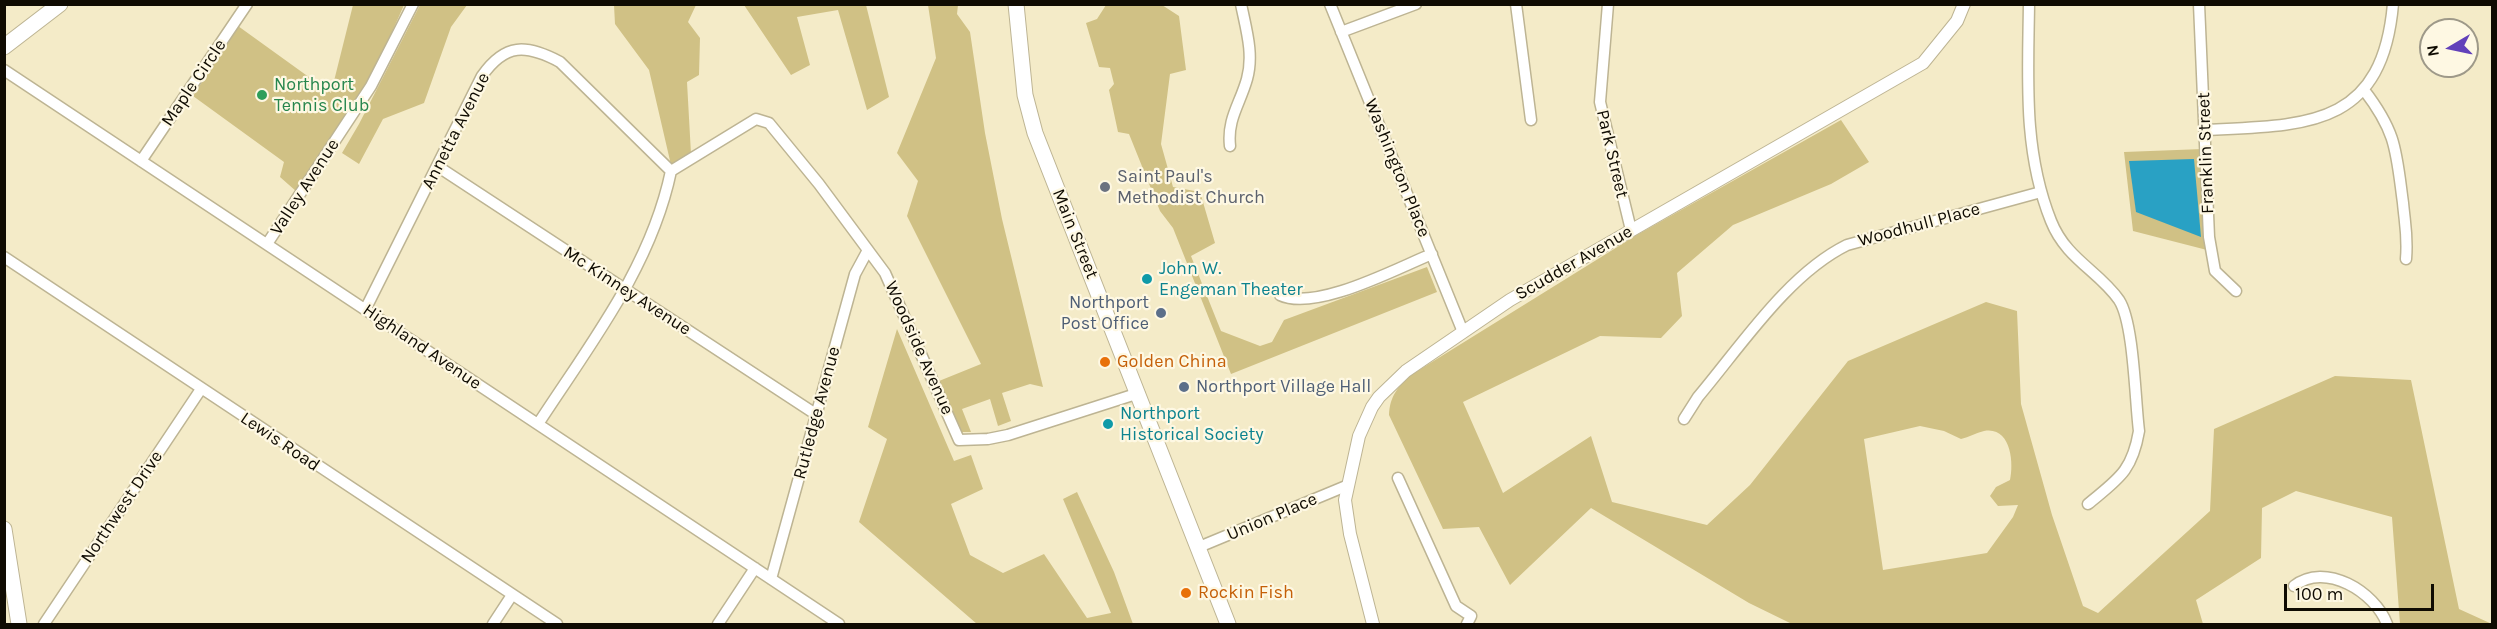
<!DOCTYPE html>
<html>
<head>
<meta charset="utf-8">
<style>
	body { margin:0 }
	#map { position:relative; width:2497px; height:629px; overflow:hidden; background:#f4ebc8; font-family:Karla,sans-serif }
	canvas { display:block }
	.frame { position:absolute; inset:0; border:6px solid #0f0b02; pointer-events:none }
	.north { position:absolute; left:2419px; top:18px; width:60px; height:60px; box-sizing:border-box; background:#fef8e3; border:2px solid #9e9989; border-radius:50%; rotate:261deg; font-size:16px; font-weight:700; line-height:24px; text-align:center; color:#0f0b02 }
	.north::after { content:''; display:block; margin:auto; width:21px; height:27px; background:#6241ba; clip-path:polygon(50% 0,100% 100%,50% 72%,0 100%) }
	.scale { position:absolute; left:2284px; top:584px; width:150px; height:27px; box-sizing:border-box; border:3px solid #0f0b02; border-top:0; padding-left:8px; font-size:18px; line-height:21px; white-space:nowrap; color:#0f0b02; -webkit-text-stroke:4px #fef8e3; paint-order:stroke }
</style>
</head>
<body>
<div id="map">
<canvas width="2497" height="629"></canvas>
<div class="frame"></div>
<div class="north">N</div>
<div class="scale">100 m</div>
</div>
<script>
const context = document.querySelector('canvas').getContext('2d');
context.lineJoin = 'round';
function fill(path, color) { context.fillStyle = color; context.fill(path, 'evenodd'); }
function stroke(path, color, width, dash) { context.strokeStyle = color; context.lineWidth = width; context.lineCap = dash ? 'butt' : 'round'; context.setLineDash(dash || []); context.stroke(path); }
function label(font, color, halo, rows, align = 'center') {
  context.font = font + ' Karla,sans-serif'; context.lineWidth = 4.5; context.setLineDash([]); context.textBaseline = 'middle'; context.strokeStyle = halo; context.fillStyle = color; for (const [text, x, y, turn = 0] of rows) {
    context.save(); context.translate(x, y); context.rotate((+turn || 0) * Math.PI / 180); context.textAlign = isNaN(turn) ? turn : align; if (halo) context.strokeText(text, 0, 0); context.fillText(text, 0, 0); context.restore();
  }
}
fill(new Path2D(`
	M 353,5 L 404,5 L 368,86 L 297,192 L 280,177 L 284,162 L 193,96 L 238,26 L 331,93 Z
	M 420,5 L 467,5 L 451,27 L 424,103 L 383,119 L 359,164 L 342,153 L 359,124 Z
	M 614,5 L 696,5 L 688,22 L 700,38 L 699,75 L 687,82 L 691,154 L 671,165 L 649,70 L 615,24 Z
	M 744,5 L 866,5 L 889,97 L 867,110 L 838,10 L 797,17 L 810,65 L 791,75 Z
	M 928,5 L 958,5 L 957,14 L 970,32 L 985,133 L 1002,219 L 1043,387 L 1030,384 L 1002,393 L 1011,421 L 998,426 L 990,399 L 962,409 L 971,432 L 961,432 L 939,381 L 981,364 L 907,216 L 918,181 L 897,153 L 936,58 Z
	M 1106,5 L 1162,5 L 1179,16 L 1186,70 L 1170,74 L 1161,144 L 1173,187 L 1200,192 L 1215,243 L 1191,256 L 1221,331 L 1260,346 L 1272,342 L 1284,320 L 1427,267 L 1437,292 L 1231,374 L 1173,228 L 1160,211 L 1129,134 L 1118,132 L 1109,90 L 1114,84 L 1110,68 L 1099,67 L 1086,23 L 1097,19 Z
	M 1841,120 L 1869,162 L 1831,184 L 1733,225 L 1677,273 L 1682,316 L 1661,338 L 1600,336 L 1463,402 L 1503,493 L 1591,436 L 1612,502 L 1707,525 L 1750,485 L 1848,361 L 1986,302 L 2017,311 L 2021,404 L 2052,515 L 2083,606 L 2098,613 L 2210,511 L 2214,429 L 2335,376 L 2411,380 L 2459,609 L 2492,624 L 2400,624 L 2392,517 L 2296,491 L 2262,508 L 2261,558 L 2196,600 L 2203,624 L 1792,624 L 1749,603 L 1591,508 L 1510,585 L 1479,527 L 1443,529 L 1389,415 C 1390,396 1397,388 1411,375 L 1635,236 ZM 1920,426 L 1944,431 L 1961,439 C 1969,437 1976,433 1984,431 C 2011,426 2014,463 2010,480 L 1996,487 L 1990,496 L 1998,506 L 2018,505 L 2013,517 L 1987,553 L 1883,570 L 1864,439 Z
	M 2203,149 L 2207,250 L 2133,231 L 2124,152 Z
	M 897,329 L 954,461 L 971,455 L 983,489 L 951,504 L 970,555 L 1003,573 L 1044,554 L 1087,618 L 1111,613 L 1063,499 L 1077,492 L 1114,572 L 1133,624 L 977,624 L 859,522 L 887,439 L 868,427 Z`), '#d0c185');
fill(new Path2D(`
	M 2194,159 L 2201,237 L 2136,212 L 2129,161 Z`), '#29a1c4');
const minor = new Path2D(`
	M 1330,4 L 1463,332
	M 1516,4 L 1531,120
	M 1608,4 L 1600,102 L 1631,230
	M 2029,4 C 2028,79 2023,151 2051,221 C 2066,259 2099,271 2119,300 C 2134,323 2135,400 2139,431 C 2132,472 2118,479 2088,504
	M 2199,4 L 2209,237 L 2215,271 L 2236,291
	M 1341,32 L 1416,4
	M 4,70 L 839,624
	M 2364,90 C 2397,133 2396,151 2403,203 C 2405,225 2408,236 2406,259
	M 2205,130 C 2305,125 2382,129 2393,4
	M 1230,146 C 1227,119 1240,104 1247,79 C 1254,54 1246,29 1241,4
	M 141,161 L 247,4
	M 437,166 L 817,415
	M 267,244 L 371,86 L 413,4
	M 4,257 L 557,624
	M 1280,295 C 1316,312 1397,268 1432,254
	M 366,308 L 482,76 C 505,43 526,44 560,62 L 671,171
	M 1684,419 L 1698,397 C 1741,346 1788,274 1847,245 L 2041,192
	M 538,424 C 590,344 651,267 671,171 L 756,119 L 769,123 L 819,184 L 885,273 L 959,440 L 988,439 L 1008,435 L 1139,393
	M 1398,478 L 1456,606 L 1471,616 L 1467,624
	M 1199,547 L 1346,486
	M 771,579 L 855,274 L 868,250
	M 2294,586 C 2325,561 2375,592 2387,624
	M 44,624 L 201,389
	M 493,624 L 512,595
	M 718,624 L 755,568`);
const tertiary = new Path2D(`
	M 1373,624 L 1350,534 L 1345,500 L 1359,436 L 1372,407 L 1379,397 L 1406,371 L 1510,300 L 1923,63 L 1957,21 L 1964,4`);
const secondary = new Path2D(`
	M 1016,4 L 1025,95 L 1035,133 L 1228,624
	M 4,47 L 60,4
	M 4,529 L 19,624`);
stroke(minor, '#bdb493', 13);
stroke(tertiary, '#bdb493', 14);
stroke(secondary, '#bdb493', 17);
stroke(minor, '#fff', 10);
stroke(tertiary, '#fff', 12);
stroke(secondary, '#fff', 15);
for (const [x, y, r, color] of [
	[262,95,6,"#2e9e5b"],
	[1105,187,6,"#6b7280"],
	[1147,279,6,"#0f9aa8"],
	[1161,313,6,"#5c6f8a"],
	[1105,362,6,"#e8710a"],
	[1184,387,6,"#5c6f8a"],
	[1108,424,6,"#0f9aa8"],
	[1186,593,6,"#e8710a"]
]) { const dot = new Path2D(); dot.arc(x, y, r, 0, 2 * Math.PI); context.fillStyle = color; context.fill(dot); stroke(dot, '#fef8e3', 2); }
label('18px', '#0f0b02', '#fef8e3', [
	["Maple Circle",194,83,-56],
	["Annetta Avenue",456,131,-63],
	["Franklin Street",2206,153,-92],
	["Park Street",1612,154,77],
	["Washington Place",1397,168,68],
	["Valley Avenue",305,187,-57],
	["Woodhull Place",1919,225,-15],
	["Main Street",1075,234,68],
	["Scudder Avenue",1574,263,-30],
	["Mc Kinney Avenue",627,291,33],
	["Highland Avenue",422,347,34],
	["Woodside Avenue",919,348,66],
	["Rutledge Avenue",817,413,-75],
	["Lewis Road",280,442,34],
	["Northwest Drive",122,507,-56],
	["Union Place",1272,517,-23]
]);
label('18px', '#27864d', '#fef8e3', [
	["Northport",274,85],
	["Tennis Club",274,106]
], 'left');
label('18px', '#5b616d', '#fef8e3', [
	["Saint Paul's",1117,177],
	["Methodist Church",1117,198]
], 'left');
label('18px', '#0d838f', '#fef8e3', [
	["John W.",1159,269],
	["Engeman Theater",1159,290],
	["Northport",1120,414],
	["Historical Society",1120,435]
], 'left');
label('18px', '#4e5e75', '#fef8e3', [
	["Northport",1149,303],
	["Post Office",1149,324],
	["Northport Village Hall",1196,387,"left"]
], 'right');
label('18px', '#c56008', '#fef8e3', [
	["Golden China",1117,362],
	["Rockin Fish",1198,593]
], 'left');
</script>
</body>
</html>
